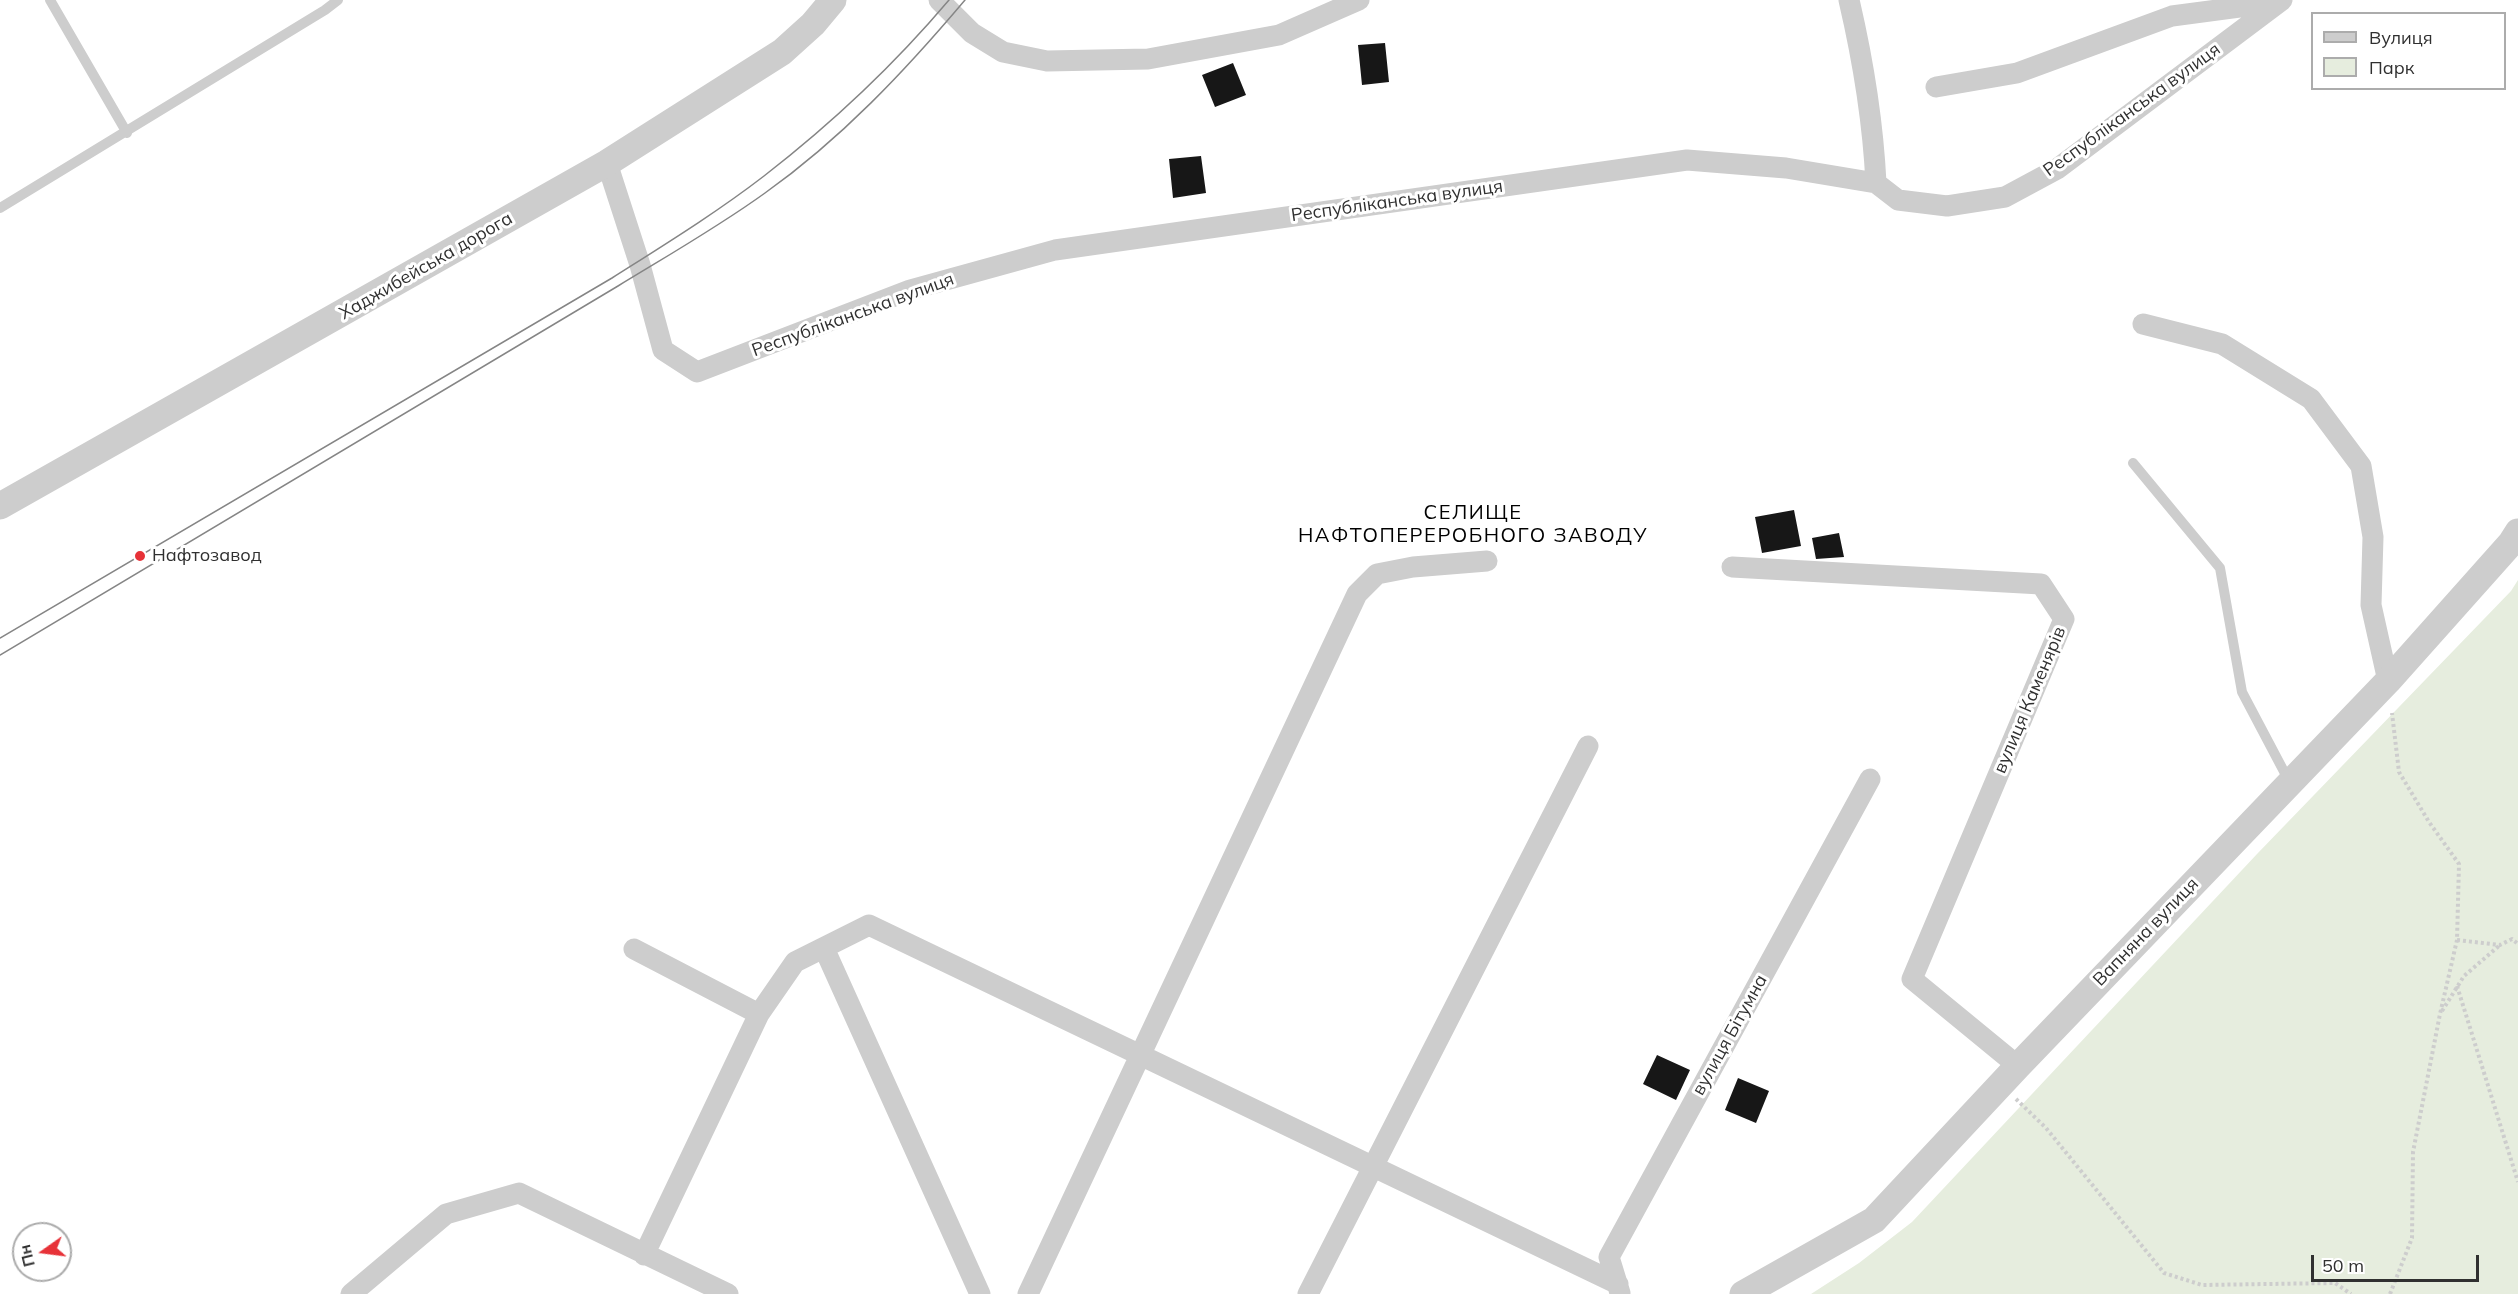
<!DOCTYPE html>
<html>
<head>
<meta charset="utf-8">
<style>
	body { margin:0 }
	#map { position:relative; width:2518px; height:1294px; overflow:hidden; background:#fff; font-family:Mulish,sans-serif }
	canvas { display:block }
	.legend { position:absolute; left:2311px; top:12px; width:195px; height:78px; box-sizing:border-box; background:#fff; border:2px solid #acacac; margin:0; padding:8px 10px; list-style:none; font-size:18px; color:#303030 }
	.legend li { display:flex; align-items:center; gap:12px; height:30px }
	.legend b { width:30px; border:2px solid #acacac }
	.north { position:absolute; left:12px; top:1222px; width:60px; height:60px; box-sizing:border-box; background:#fff; border:2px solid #acacac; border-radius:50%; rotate:256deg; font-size:16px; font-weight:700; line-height:24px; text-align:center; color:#303030 }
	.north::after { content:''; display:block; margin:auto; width:21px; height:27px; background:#e73238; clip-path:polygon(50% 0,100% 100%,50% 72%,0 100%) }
	.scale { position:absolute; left:2311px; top:1255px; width:168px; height:27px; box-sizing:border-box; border:3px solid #303030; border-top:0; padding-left:8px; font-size:18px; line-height:21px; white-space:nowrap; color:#303030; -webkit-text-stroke:4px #fff; paint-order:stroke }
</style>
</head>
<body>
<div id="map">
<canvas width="2518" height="1294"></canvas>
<ul class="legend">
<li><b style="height:8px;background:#cdcdcd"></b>Вулиця</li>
<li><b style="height:16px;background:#e6edde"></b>Парк</li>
</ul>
<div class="north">Пн</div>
<div class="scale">50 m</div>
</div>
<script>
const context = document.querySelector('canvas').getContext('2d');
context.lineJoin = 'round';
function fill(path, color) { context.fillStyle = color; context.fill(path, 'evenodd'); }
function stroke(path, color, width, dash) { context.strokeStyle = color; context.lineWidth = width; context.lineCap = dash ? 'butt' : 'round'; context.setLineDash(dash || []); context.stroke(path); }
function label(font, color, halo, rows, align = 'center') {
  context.font = font + ' Mulish,sans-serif'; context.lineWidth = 6; context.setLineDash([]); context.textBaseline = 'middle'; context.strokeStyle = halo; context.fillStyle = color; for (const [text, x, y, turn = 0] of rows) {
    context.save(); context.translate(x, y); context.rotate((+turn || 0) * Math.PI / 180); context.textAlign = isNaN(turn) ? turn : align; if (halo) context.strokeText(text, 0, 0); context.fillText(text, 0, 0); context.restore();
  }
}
fill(new Path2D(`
	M 2518,580 L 2518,1294 L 1811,1294 L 1859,1263 L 1912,1222 L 2257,854 L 2511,591 Z`), '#e6edde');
fill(new Path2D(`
	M 1385,43 L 1389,82 L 1362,85 L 1358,45 Z
	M 1233,63 L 1246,95 L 1215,107 L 1202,75 Z
	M 1201,156 L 1206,193 L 1173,198 L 1169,159 Z
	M 1794,510 L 1801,546 L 1762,553 L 1755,517 Z
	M 1839,533 L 1844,557 L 1816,559 L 1812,538 Z
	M 1657,1055 L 1690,1070 L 1676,1100 L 1643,1084 Z
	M 1738,1078 L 1769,1091 L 1756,1123 L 1725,1110 Z`), '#171717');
stroke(new Path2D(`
	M 2457,940 L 2500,945 L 2512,939 L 2518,944
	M 2457,986 L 2518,1182
	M 2442,1011 L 2464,976 L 2500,945
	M 2016,1099 L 2046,1128 L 2164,1273 L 2202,1285 L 2335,1283 L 2351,1294
	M 2390,1294 L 2412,1238 L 2413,1152 L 2440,1014 L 2457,940 L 2459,864 L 2429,822 L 2399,772 L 2392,713`), '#cdcdcd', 4, [3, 3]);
stroke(new Path2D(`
	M 50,0 L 127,133
	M 0,208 L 325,10 L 338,0
	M 2133,463 L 2220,568 L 2242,692 L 2289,781`), '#cdcdcd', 10);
stroke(new Path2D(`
	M 939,0 L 972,33 L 1003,52 L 1047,61 L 1148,59 L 1279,35 L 1359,0
	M 1849,0 C 1863,60 1873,122 1876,183
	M 1936,87 L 2017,73 L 2172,16 L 2277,2
	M 607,163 L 640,265 L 663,350 L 697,372 L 910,290 L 1055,250 L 1687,160 L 1786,168 L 1876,183 L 1898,200 L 1947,206 L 2005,197 L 2057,169 L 2282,0
	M 2143,324 L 2222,344 L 2311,399 L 2361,466 L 2373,537 L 2371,605 L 2388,681
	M 1732,567 L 2041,584 L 2064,619 L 1912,979 L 2018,1066
	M 824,948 L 980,1294
	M 634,949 L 759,1014
	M 644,1255 L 759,1014 L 795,962 L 869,925 L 1618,1284
	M 1620,1293 L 1609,1257 L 1870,779
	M 351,1294 L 446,1214 L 519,1193 L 728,1294
	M 1028,1294 L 1357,594 L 1377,574 L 1413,567 L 1487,561
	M 1308,1294 L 1588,746`), '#cdcdcd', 21);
stroke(new Path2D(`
	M 0,506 L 607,163 L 782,52 L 813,24 L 833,0
	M 1743,1294 L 1874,1220 L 2018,1066 L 2388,681 L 2511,543 L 2518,532`), '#cdcdcd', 27);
stroke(new Path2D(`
	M 0,638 L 612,278 C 664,245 716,213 764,176 C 831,124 894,65 949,0
	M 0,655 L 618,286 C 667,256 718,227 765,193 C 841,139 905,71 965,0`), '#858585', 1.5);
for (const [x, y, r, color] of [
	[140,556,6,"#e73238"]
]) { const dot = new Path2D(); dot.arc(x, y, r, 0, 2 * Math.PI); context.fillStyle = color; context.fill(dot); stroke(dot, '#fff', 2); }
label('18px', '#303030', '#fff', [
	["Республіканська вулиця",2132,110,-36],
	["Республіканська вулиця",1397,201,-8],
	["Хаджибейська дорога",426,266,-30],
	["Республіканська вулиця",853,315,-20],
	["вулиця Каменярів",2030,700,-67],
	["Вапняна вулиця",2146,932,-46],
	["вулиця Бітумна",1730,1035,-61]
]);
label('18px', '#303030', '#fff', [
	["Нафтозавод",152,556]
], 'left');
context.letterSpacing = '1.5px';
label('20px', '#000', '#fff', [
	["СЕЛИЩЕ",1473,513],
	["НАФТОПЕРЕРОБНОГО ЗАВОДУ",1473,536]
]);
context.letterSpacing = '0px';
</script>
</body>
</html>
